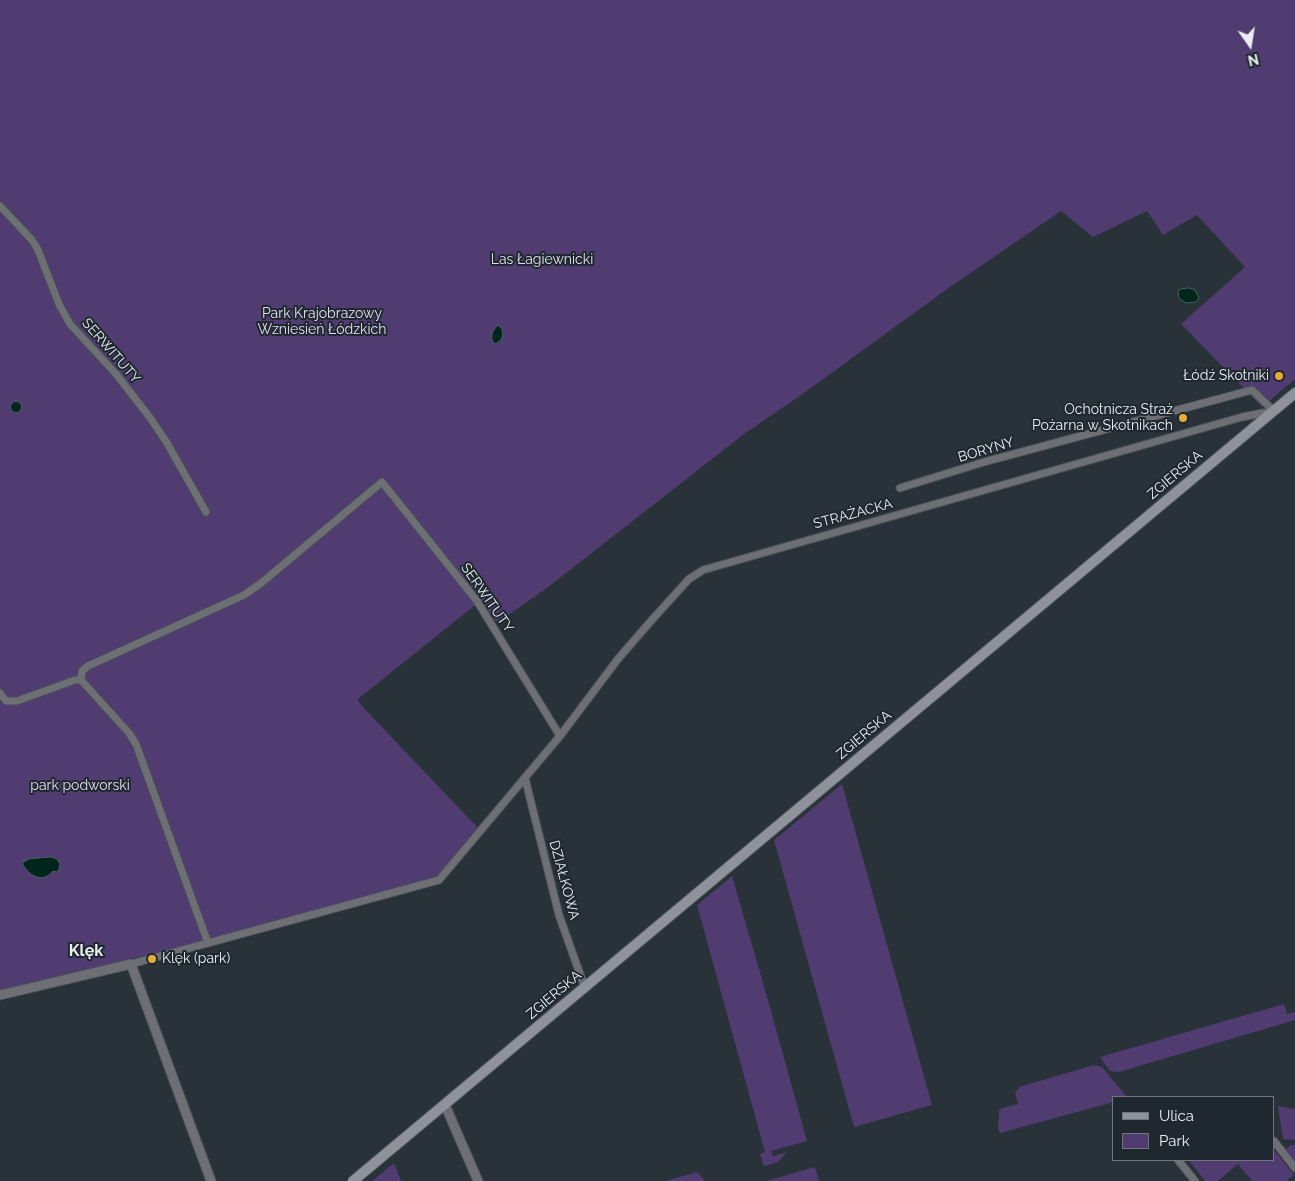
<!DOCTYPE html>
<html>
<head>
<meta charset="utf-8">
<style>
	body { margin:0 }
	#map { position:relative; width:1295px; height:1181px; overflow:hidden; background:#283238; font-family:Raleway,sans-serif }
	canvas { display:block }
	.legend { position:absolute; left:1112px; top:1096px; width:162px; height:65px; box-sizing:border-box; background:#1f282e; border:1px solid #6f777c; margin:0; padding:6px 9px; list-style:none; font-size:15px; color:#e8eef2 }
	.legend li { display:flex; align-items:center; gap:10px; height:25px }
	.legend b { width:25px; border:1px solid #6f777c }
	.north { position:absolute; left:1225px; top:20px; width:50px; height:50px; -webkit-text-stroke:4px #1f282e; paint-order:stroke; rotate:167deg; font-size:14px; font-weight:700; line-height:20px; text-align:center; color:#e8eef2 }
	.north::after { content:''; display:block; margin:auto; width:18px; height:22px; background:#e8eef2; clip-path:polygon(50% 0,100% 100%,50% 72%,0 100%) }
</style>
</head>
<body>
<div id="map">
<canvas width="1295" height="1181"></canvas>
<ul class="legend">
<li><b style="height:6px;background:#8f929a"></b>Ulica</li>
<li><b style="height:14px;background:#503c71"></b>Park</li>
</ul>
<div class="north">N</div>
</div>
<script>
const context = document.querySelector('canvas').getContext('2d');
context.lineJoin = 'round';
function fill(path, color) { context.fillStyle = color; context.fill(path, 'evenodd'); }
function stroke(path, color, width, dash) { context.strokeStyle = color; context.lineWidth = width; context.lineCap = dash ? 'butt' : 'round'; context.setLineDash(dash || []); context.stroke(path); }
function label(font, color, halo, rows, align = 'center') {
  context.font = font + ' Raleway,sans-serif'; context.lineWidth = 4; context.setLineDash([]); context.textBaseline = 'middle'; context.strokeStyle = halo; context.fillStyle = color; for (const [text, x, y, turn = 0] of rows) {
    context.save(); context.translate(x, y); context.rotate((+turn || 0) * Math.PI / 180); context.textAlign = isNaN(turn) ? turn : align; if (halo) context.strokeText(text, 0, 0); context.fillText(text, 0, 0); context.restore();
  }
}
fill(new Path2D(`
	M 0,0 L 1295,0 L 1295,379 L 1262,407 L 1181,324 L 1245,267 L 1197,215 L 1163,235 L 1147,211 L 1093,237 L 1061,211 L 943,292 L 804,393 L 744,434 L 547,588 L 497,623 L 479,602 L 358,699 L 360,704 L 478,828 L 436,880 L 210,940 L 0,990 Z
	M 842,784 L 932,1105 L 854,1127 L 774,840 Z
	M 732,876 L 768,1000 L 807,1141 L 771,1151 L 773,1156 L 787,1152 L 778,1162 L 764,1166 L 760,1154 L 765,1152 L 697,905 Z
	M 1284,1004 L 1287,1014 L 1295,1012 L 1295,1020 L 1119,1072 L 1110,1071 L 1100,1057 Z
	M 1094,1065 L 1102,1067 L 1127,1097 L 1114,1097 L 1114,1102 L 1000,1133 C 996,1125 1000,1118 999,1110 L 1002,1108 L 1018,1104 L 1015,1092 L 1019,1089 L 1019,1087 Z
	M 1278,1106 L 1295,1109 L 1295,1140 L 1283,1139 Z
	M 1291,1145 L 1295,1145 L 1295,1162 L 1285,1150 Z
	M 1274,1150 L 1294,1175 L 1286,1181 L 1252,1181 L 1238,1164 L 1218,1181 L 1205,1181 L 1190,1162 L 1193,1160 L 1274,1160 Z
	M 394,1163 L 401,1181 L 372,1181 Z
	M 815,1167 L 819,1181 L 766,1181 Z
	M 697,1172 L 705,1181 L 665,1181 Z`), '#503c71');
const water = new Path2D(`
	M 1189,288 L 1195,290 L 1199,298 L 1196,302 L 1186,303 L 1179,298 L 1178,291 L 1181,289 Z
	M 498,325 L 502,329 C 503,337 503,340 495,344 C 489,338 492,331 498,325 Z
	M10.5 407a5.5 5.5 0 1 1 11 0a5.5 5.5 0 1 1-11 0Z
	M 51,857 L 57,859 L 60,864 L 58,872 L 53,871 C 43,884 29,876 22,863 L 29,859 Z`);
fill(water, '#00251c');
stroke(water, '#46615c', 1);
const minor = new Path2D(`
	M 0,206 L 32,240 L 38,250 L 59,304 L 70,324 L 116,374 L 151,419 L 167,443 L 206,512
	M 900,488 L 984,462 L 1252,390 L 1274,411
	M 81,680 L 82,671 L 88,666 L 244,595 L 260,584 L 382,482 L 477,601 L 560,736
	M 0,693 L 6,701 L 17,701 L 75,680 L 81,680 L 129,733 L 136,744 L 208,943
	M 525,778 L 559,915 L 585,988
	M 131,964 L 439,880 L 560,736 L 618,659 L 650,622 L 689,579 L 703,570 L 1242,417 L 1273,411
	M 1274,1141 L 1295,1168
	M 1178,1160 L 1195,1181`);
const tertiary = new Path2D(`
	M 0,995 L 131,964 L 211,1181
	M 445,1105 L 478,1181`);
const secondary = new Path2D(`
	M 353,1181 L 1295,393`);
stroke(minor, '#475056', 9);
stroke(tertiary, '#475056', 11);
stroke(secondary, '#475056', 12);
stroke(minor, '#6d6f74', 7);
stroke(tertiary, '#6d6f74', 9);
stroke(secondary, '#8f929a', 10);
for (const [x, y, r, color] of [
	[1279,376,5,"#e5ad35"],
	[1183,418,5,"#e5ad35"],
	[152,959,5,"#e5ad35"]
]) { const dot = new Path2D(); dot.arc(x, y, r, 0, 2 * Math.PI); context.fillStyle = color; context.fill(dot); stroke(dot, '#1f282e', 2); }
label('14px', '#e3ddf2', '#1f282e', [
	["Las Łagiewnicki",542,260],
	["Park Krajobrazowy",322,314],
	["Wzniesień Łódzkich",322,330],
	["park podworski",80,786]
]);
label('14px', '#e8eef2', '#1f282e', [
	["SERWITUTY",111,351,49],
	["BORYNY",986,450,-16],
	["ZGIERSKA",1175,475,-40],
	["STRAŻACKA",853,514,-15],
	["SERWITUTY",487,598,55],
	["ZGIERSKA",864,735,-40],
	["DZIAŁKOWA",564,880,75],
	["ZGIERSKA",554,995,-40]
]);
label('14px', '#e8eef2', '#1f282e', [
	["Łódź Skotniki",1269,376],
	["Ochotnicza Straż",1173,410],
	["Pożarna w Skotnikach",1173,426],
	["Klęk (park)",162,959,"left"]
], 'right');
label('bold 16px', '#e8eef2', '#1f282e', [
	["Klęk",86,951]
]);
</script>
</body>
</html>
